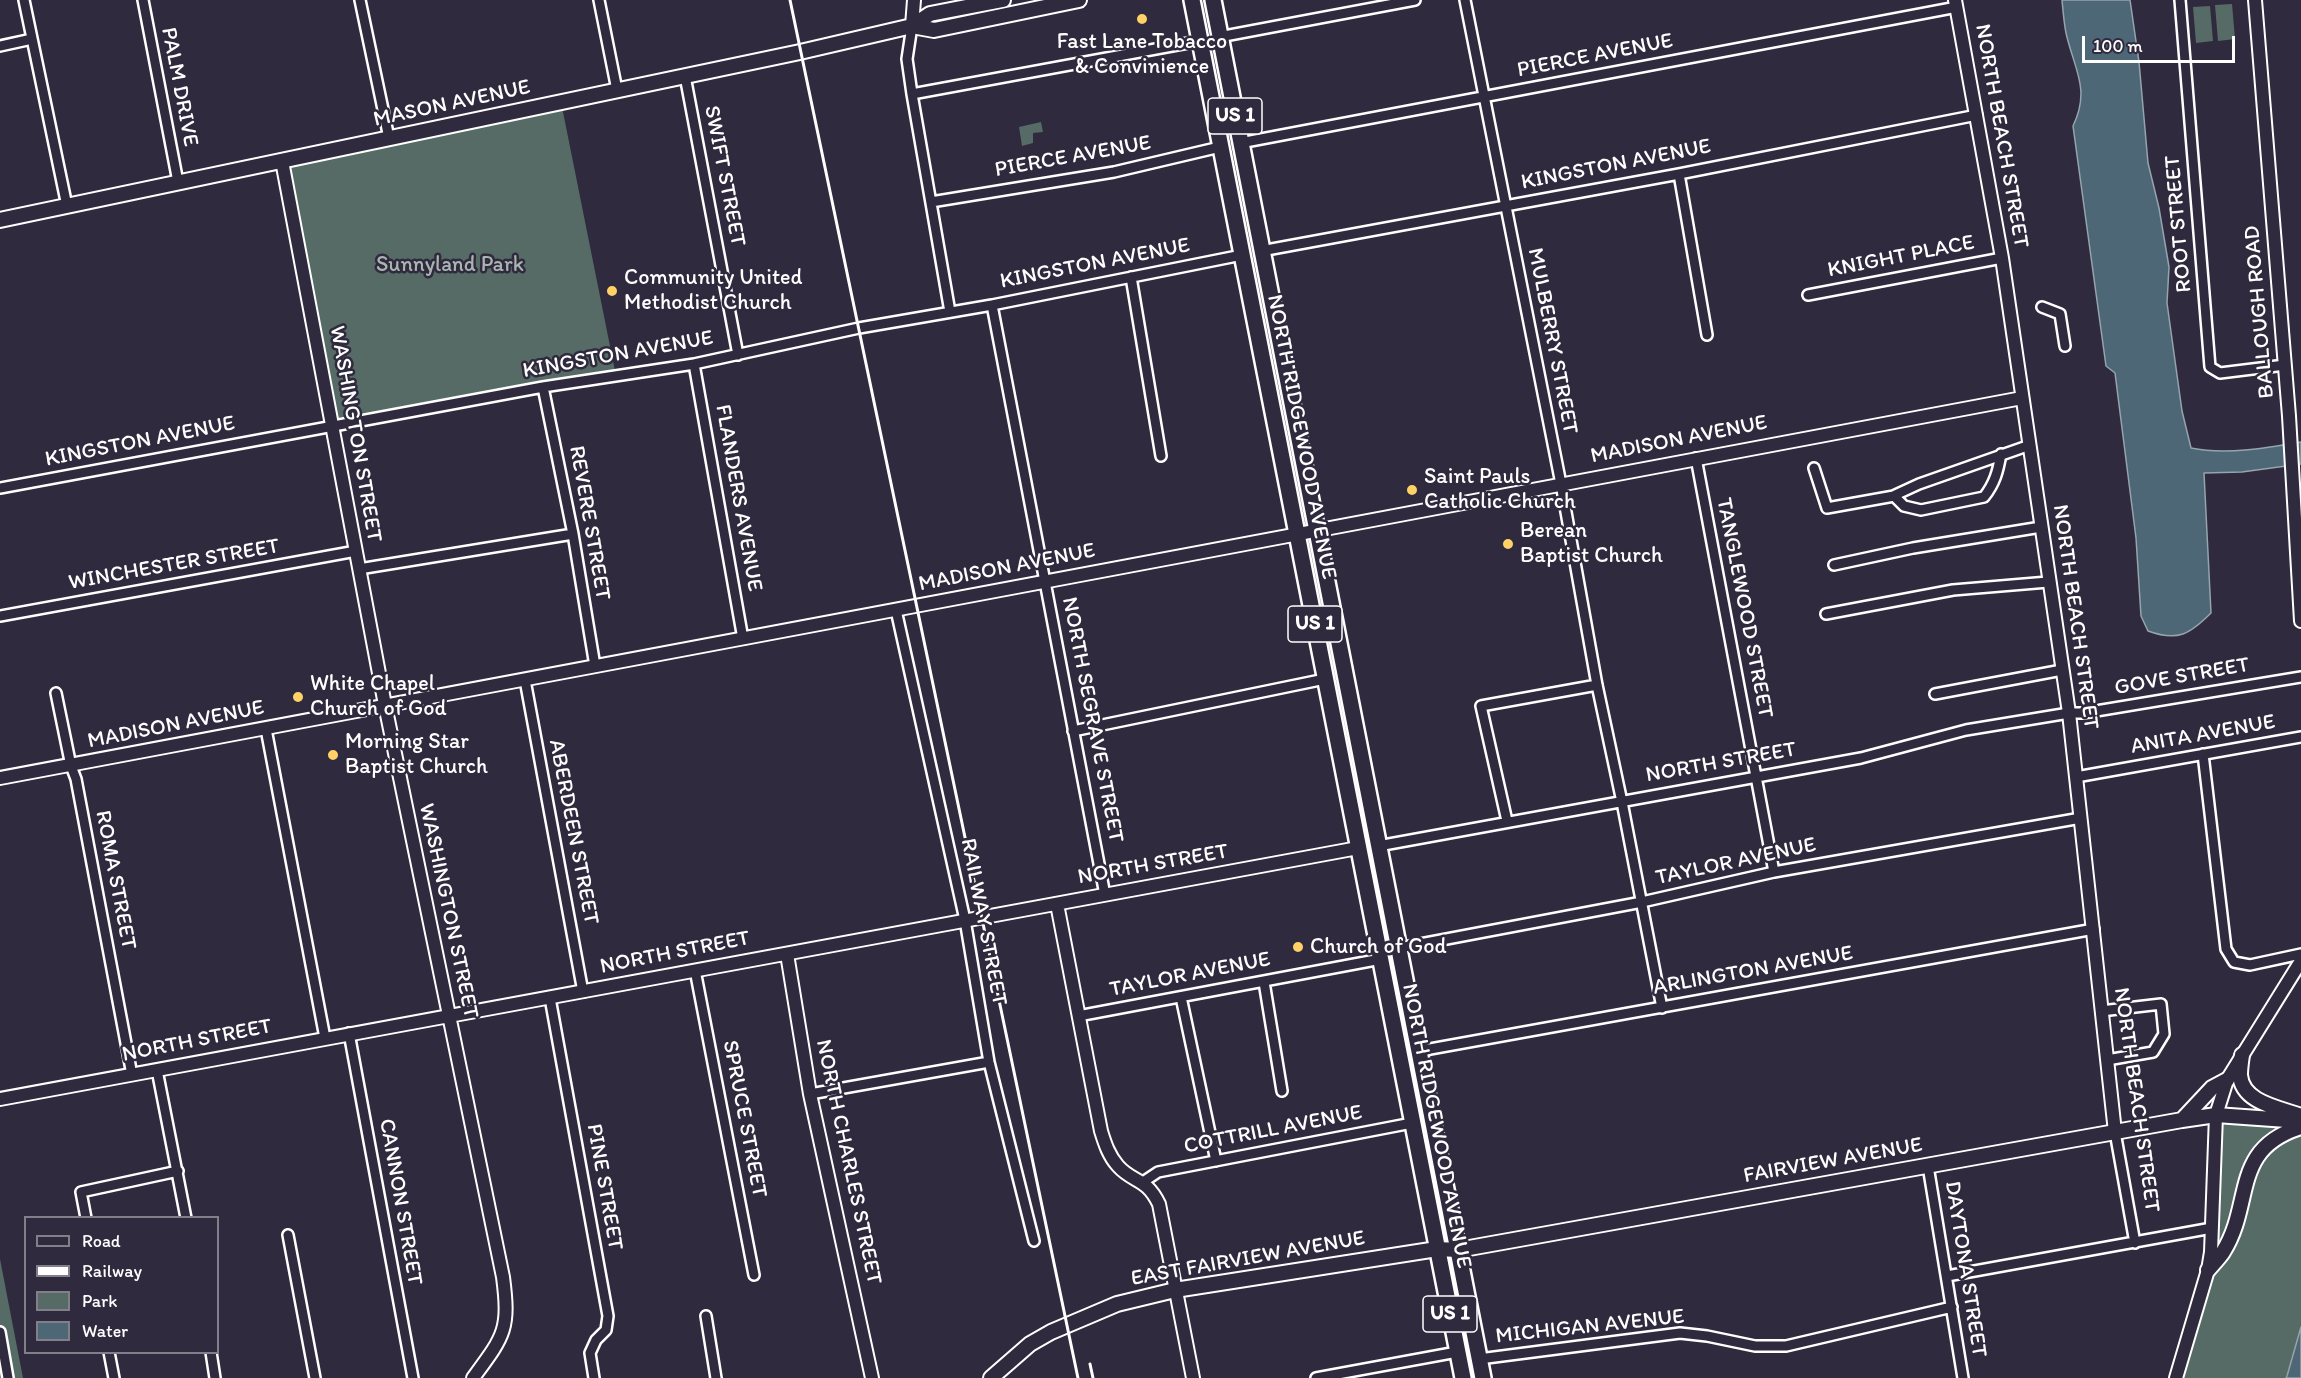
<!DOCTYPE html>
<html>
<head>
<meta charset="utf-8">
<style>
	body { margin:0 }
	#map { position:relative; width:2301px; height:1378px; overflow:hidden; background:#2f2a3d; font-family:Itim,sans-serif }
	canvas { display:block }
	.legend { position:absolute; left:24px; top:1216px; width:195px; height:138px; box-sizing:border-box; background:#2f2a3d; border:2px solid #827f8b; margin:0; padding:8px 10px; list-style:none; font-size:18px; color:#fff }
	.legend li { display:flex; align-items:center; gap:12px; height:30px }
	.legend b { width:30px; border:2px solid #827f8b }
	.scale { position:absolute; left:2082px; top:36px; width:153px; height:27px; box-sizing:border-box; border:3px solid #fff; border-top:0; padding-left:8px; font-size:18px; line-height:21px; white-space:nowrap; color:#fff; -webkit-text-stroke:4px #2f2a3d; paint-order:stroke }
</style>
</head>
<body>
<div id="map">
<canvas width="2301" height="1378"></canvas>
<ul class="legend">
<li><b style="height:8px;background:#2f2a3d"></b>Road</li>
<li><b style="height:8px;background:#fff"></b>Railway</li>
<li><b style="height:16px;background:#566b66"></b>Park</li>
<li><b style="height:16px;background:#4e6777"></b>Water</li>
</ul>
<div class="scale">100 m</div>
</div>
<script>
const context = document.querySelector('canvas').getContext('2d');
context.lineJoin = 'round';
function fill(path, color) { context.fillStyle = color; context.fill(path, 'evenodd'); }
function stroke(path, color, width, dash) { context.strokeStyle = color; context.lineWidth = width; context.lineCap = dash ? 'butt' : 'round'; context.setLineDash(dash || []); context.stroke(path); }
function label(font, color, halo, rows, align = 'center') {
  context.font = font + ' Itim,sans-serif'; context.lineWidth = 5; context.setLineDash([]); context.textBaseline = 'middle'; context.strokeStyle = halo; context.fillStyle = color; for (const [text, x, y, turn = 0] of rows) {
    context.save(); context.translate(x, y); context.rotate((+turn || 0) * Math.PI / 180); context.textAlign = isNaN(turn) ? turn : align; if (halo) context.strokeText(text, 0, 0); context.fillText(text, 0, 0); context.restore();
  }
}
fill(new Path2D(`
	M 2232,4 L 2235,39 L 2218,41 L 2215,5 Z
	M 2210,6 L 2213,41 L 2196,43 L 2193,7 Z
	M 561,102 L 616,376 L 333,426 L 282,161 Z
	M 1041,122 L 1043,132 L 1033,133 L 1033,143 L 1022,146 L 1019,127 Z
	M 2216,1115 L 2301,1121 L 2301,1327 L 2286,1378 L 2176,1378 L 2204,1286 Z
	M 0,1259 L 23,1378 L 0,1378 Z`), '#566b66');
const water = new Path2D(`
	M 2062,0 L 2130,0 L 2139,62 L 2148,163 L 2159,208 L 2169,267 L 2167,303 L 2182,411 L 2191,448 C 2226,455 2266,448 2301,442 L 2301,464 L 2242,472 L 2204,473 L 2211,613 C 2190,634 2178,642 2148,631 L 2141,616 L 2136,538 L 2115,373 L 2106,366 L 2073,126 C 2091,89 2074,69 2066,33 C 2064,23 2063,11 2062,0 Z
	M 2301,1327 L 2301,1378 L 2286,1378 L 2287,1376 Z`);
fill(water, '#4e6777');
stroke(water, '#95a4ad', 1.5);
const minor = new Path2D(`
	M 24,0 L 67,206
	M 143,0 L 178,182
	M 360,0 L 389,138
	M 599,0 L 617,90
	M 1465,0 L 1561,484 L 1597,685 L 1622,802 L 1662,1008
	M 2180,0 L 2210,367 L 2220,373 L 2285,365
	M 912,26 L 907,59 L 912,94 L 950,312
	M 1219,37 L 1415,0
	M 0,46 L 32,39
	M 685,76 L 738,355
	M 912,94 L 1199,41
	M 1240,143 L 1957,7
	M 1679,174 L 1707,335
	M 931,202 L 1114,172 L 1220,147
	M 1261,251 L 1679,174 L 1977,115
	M 1131,277 L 1161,456
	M 1808,295 L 2002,258
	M 992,305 L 1105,895
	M 2042,307 L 2060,314 L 2065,346
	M 694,364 L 743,639
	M 543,387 L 573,534 L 595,666
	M 1696,458 L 1774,872
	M 1814,468 L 1827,508 L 1894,496 L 1904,506 L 1921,510 L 1984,497 C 1995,483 1998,471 2001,454
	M 0,488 L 543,387 L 694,364 L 859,328 L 992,305 L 1242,255
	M 1893,496 L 1919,484 L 2030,445
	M 1834,565 L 1913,548 L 2041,527
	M 359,569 L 573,534
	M 896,610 L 965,920 L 989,1062 L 1034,1241
	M 1826,614 L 1953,590 L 2048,582
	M 0,616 L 356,551
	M 525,680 L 583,992
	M 56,693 L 71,766 L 76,779 L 132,1075
	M 1935,694 L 2062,670
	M 266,729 L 325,1038
	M 1073,731 L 1325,679
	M 2203,754 L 2226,949 L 2234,962 L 2250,965 L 2301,954
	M 2076,777 L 2301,737
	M 1507,821 L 1481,706 L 1597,685
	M 1378,846 L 1861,758 L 1966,730 L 2069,713 L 2084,713 L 2301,677
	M 1399,948 L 1642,902 L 1774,872 L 2081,818
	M 695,970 L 754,1275
	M 1264,982 L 1282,1091
	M 1181,997 L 1216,1161
	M 550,998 L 608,1316 L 606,1330 L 596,1340 L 590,1353 L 594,1378
	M 2101,1011 L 2161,1004 L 2164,1034 L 2153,1052 L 2107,1060
	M 1078,1016 L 1381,959
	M 349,1033 L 413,1378
	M 1419,1051 L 2094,929
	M 157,1070 L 186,1218
	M 810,1094 L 989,1062
	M 2115,1132 L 2135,1243
	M 1928,1166 L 1963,1378
	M 1143,1182 L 1158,1172 L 1412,1123
	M 86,1218 L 81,1192 L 178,1171
	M 288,1235 L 315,1378
	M 1947,1276 L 2212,1228
	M 706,1316 L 716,1378
	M 0,1332 L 8,1378
	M 109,1352 L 114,1378
	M 211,1352 L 215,1378
	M 1479,1359 L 1680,1333 L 1707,1336 L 1755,1346 L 1786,1346 L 1952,1307
	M 1316,1378 L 1457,1352`);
const tertiary = new Path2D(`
	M 1955,0 L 2002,258 L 2069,713 L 2115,1132
	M 2255,0 L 2289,416 L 2301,621
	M 912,26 L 914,0
	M 282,161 L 385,705 L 503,1277 C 510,1330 504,1336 473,1378
	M 0,778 L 2022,398
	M 1057,904 L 1101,1131 C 1105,1144 1109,1156 1118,1166 C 1133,1183 1146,1177 1159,1204 L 1193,1378
	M 787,954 L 810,1094 L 872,1378
	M 0,1099 L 1358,848
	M 2176,1378 L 2208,1270 L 2211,1252 L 2216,1115 L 2227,1080 L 2301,961`);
const secondary = new Path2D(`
	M 912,26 L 934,30 L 1079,0
	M 0,220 L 800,52 L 912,26 L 930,14 L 1003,0
	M 2242,1055 C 2241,1062 2240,1068 2240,1075 C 2242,1103 2280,1108 2301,1116
	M 2182,1120 L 2212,1088 L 2227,1080
	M 2208,1270 C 2213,1264 2219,1258 2223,1252 C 2254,1203 2230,1149 2301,1127
	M 991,1378 L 1030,1344 L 1051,1332 L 1117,1304 L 1175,1290 L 1437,1249 L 1458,1250 L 2182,1120 L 2216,1115 L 2301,1121`);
const primary = new Path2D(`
	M 1192,0 L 1463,1378
	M 1213,0 L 1483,1378`);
stroke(minor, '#fff', 14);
stroke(tertiary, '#fff', 16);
stroke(secondary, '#fff', 18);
stroke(primary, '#fff', 20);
stroke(minor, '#2f2a3d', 9);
stroke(tertiary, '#2f2a3d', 12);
stroke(secondary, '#2f2a3d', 14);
stroke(primary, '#2f2a3d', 15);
stroke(new Path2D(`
	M 790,0 L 1078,1378
	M 1090,1364 L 1093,1378`), '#fff', 3);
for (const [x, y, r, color] of [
	[1142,19,6,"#ffd166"],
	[612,291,6,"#ffd166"],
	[1412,490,6,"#ffd166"],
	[1508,544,6,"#ffd166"],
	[298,697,6,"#ffd166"],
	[333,755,6,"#ffd166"],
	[1298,947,6,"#ffd166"]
]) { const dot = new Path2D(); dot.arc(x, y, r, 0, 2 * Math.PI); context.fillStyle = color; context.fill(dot); stroke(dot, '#2f2a3d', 2); }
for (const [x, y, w] of [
	[1235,116,54],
	[1315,624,54],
	[1450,1314,54]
]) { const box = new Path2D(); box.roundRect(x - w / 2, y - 18, w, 36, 4.5); context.fillStyle = '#2f2a3d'; context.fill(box); stroke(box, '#fff', 1.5); }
label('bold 21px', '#fff', null, [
	["US 1",1235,116],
	["US 1",1315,624],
	["US 1",1450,1314]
]);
label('22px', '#fff', '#2f2a3d', [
	["Fast Lane Tobacco",1142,42,"center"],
	["& Convinience",1142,67,"center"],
	["Community United",624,278],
	["Methodist Church",624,303],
	["Saint Pauls",1424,477],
	["Catholic Church",1424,502],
	["Berean",1520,531],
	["Baptist Church",1520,556],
	["White Chapel",310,684],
	["Church of God",310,709],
	["Morning Star",345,742],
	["Baptist Church",345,767],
	["Church of God",1310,947]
], 'left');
label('22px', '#fff', '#2f2a3d', [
	["PIERCE AVENUE",1595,56,-11],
	["PALM DRIVE",179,87,79],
	["MASON AVENUE",452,104,-12],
	["NORTH BEACH STREET",2001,136,80],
	["PIERCE AVENUE",1073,157,-10],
	["KINGSTON AVENUE",1616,165,-11],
	["SWIFT STREET",724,176,79],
	["ROOT STREET",2179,224,-95],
	["KNIGHT PLACE",1901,257,-11],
	["KINGSTON AVENUE",1095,264,-11],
	["BALLOUGH ROAD",2260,312,-95],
	["MULBERRY STREET",1552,341,79],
	["KINGSTON AVENUE",618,355,-10],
	["WASHINGTON STREET",355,434,80],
	["NORTH RIDGEWOOD AVENUE",1301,437,79],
	["MADISON AVENUE",1679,440,-11],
	["KINGSTON AVENUE",140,442,-11],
	["FLANDERS AVENUE",738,498,80],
	["REVERE STREET",589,523,80],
	["WINCHESTER STREET",174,565,-10],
	["MADISON AVENUE",1007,568,-11],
	["TANGLEWOOD STREET",1744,608,79],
	["NORTH BEACH STREET",2075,617,82],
	["GOVE STREET",2182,677,-10],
	["NORTH SEGRAVE STREET",1092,720,79],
	["MADISON AVENUE",176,725,-11],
	["ANITA AVENUE",2203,735,-10],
	["NORTH STREET",1721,763,-10],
	["ABERDEEN STREET",573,832,79],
	["TAYLOR AVENUE",1736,862,-12],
	["NORTH STREET",1153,865,-10],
	["ROMA STREET",115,880,79],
	["WASHINGTON STREET",448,911,78],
	["RAILWAY STREET",983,922,79],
	["NORTH STREET",675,953,-11],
	["ARLINGTON AVENUE",1753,971,-10],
	["TAYLOR AVENUE",1190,975,-11],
	["NORTH STREET",197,1041,-11],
	["NORTH BEACH STREET",2136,1100,82],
	["SPRUCE STREET",744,1119,79],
	["NORTH RIDGEWOOD AVENUE",1436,1126,79],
	["COTTRILL AVENUE",1273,1130,-11],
	["FAIRVIEW AVENUE",1833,1161,-10],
	["NORTH CHARLES STREET",848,1162,78],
	["PINE STREET",604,1187,80],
	["CANNON STREET",400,1202,80],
	["EAST FAIRVIEW AVENUE",1248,1259,-10],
	["DAYTONA STREET",1965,1269,81],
	["MICHIGAN AVENUE",1590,1327,-6]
]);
label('22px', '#aab5b2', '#2f2a3d', [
	["Sunnyland Park",450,265]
]);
</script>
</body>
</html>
